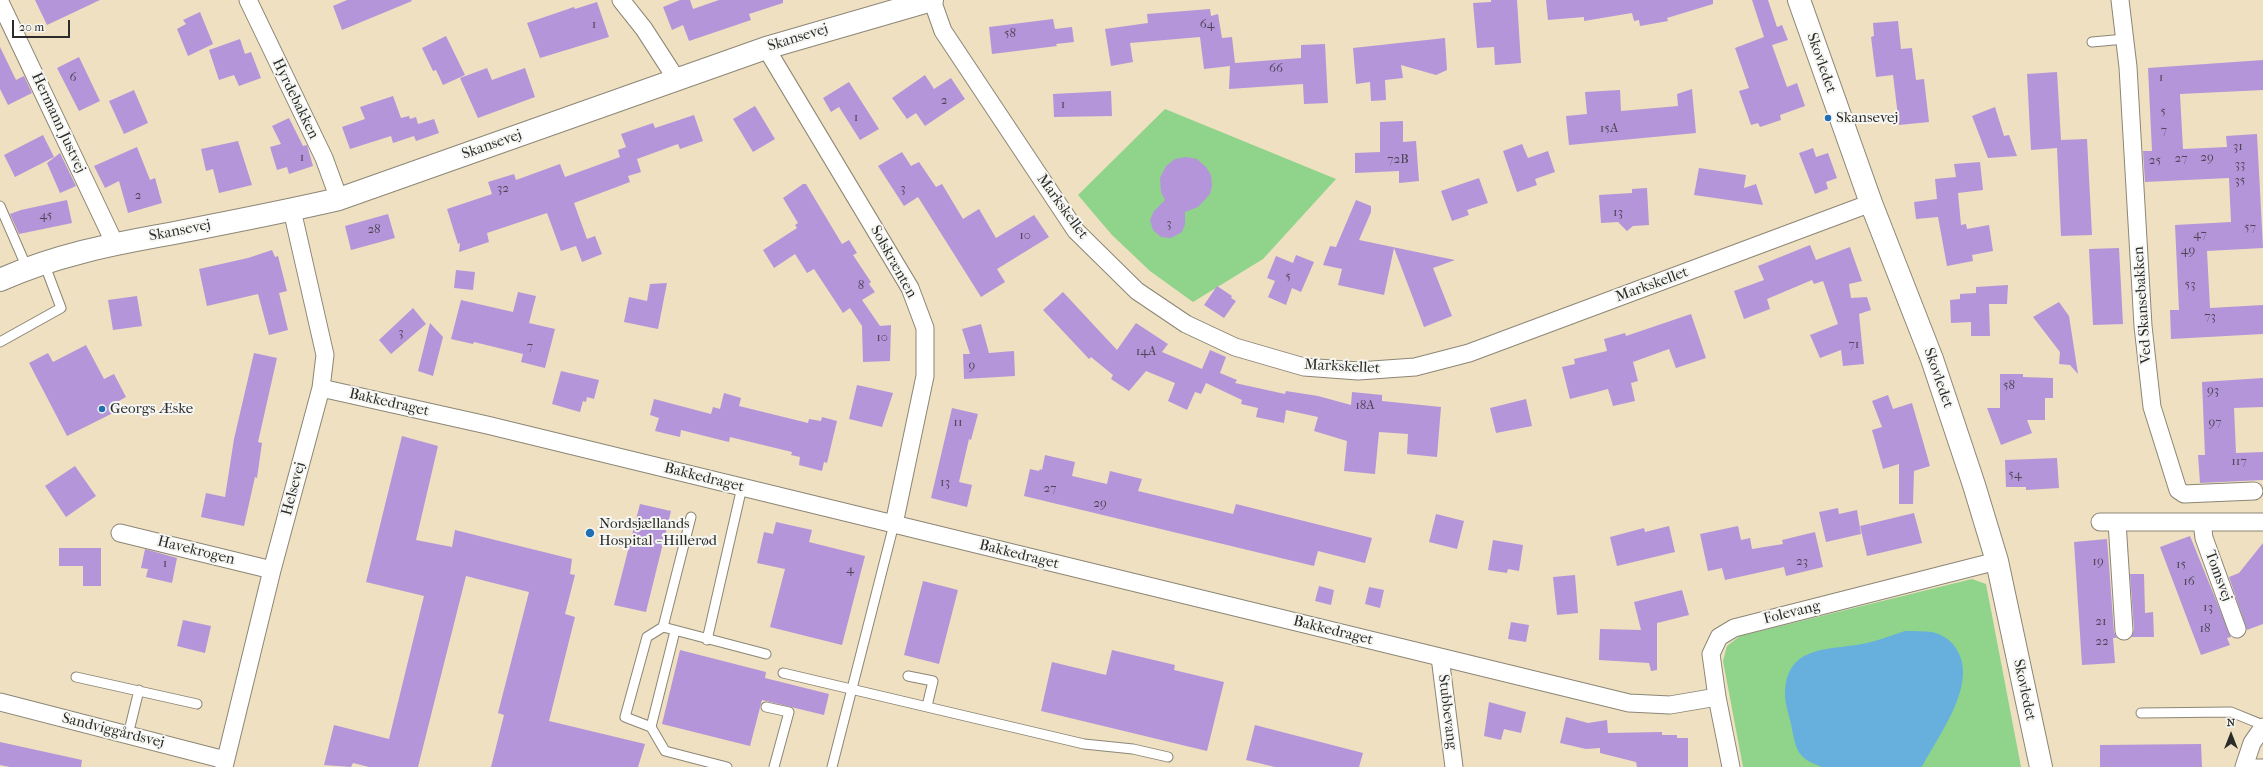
<!DOCTYPE html>
<html>
<head>
<meta charset="utf-8">
<style>
	body { margin:0 }
	#map { position:relative; width:2263px; height:767px; overflow:hidden; background:#eee0c0; font-family:"IM FELL French Canon",serif }
	canvas { display:block }
	.north { position:absolute; left:2211px; top:715px; width:40px; height:40px; -webkit-text-stroke:3px #f6f6f2; paint-order:stroke; rotate:0deg; font-size:11px; font-weight:700; line-height:16px; text-align:center; color:#2b2b2b }
	.north::after { content:''; display:block; margin:auto; width:14px; height:18px; background:#2b2b2b; clip-path:polygon(50% 0,100% 100%,50% 72%,0 100%) }
	.scale { position:absolute; left:12px; top:20px; width:58px; height:18px; box-sizing:border-box; border:2px solid #2b2b2b; border-top:0; padding-left:5px; font-size:12px; line-height:14px; white-space:nowrap; color:#2b2b2b; -webkit-text-stroke:3px #f6f6f2; paint-order:stroke }
</style>
</head>
<body>
<div id="map">
<canvas width="2263" height="767"></canvas>
<div class="north">N</div>
<div class="scale">20 m</div>
</div>
<script>
const context = document.querySelector('canvas').getContext('2d');
context.lineJoin = 'round';
function fill(path, color) { context.fillStyle = color; context.fill(path, 'evenodd'); }
function stroke(path, color, width, dash) { context.strokeStyle = color; context.lineWidth = width; context.lineCap = dash ? 'butt' : 'round'; context.setLineDash(dash || []); context.stroke(path); }
function label(font, color, halo, rows, align = 'center') {
  context.font = font + ' "IM FELL French Canon",serif'; context.lineWidth = 4; context.setLineDash([]); context.textBaseline = 'middle'; context.strokeStyle = halo; context.fillStyle = color; for (const [text, x, y, turn = 0] of rows) {
    context.save(); context.translate(x, y); context.rotate((+turn || 0) * Math.PI / 180); context.textAlign = isNaN(turn) ? turn : align; if (halo) context.strokeText(text, 0, 0); context.fillText(text, 0, 0); context.restore();
  }
}
fill(new Path2D(`
	M 1165,109 L 1336,179 L 1263,259 L 1193,302 L 1150,271 L 1112,235 L 1078,195 Z
	M 1972,579 L 1986,584 L 2021,767 L 1743,767 L 1723,661 L 1727,646 L 1740,636 Z`), '#90d38b');
fill(new Path2D(`
	M 1905,631 C 1914,631 1924,631 1932,632 C 1941,634 1951,640 1955,647 C 1980,681 1940,733 1923,765 L 1921,767 L 1822,767 C 1796,758 1796,749 1791,724 C 1789,715 1785,704 1785,694 C 1786,643 1831,651 1867,643 C 1880,640 1892,635 1905,631 Z`), '#67b0de');
fill(new Path2D(`
	M 35,0 L 100,0 L 47,25 Z
	M 347,0 L 411,0 L 412,1 L 342,30 L 333,6 Z
	M 680,0 L 690,0 L 693,9 L 719,0 L 783,0 L 783,3 L 749,14 L 751,20 L 689,41 L 683,25 L 672,30 L 663,7 Z
	M 1491,0 L 1517,0 L 1521,63 L 1495,65 L 1494,47 L 1477,48 L 1473,3 L 1491,2 Z
	M 1546,0 L 1713,0 L 1713,4 L 1667,18 L 1668,21 L 1640,26 L 1639,20 L 1634,21 L 1632,13 L 1584,21 L 1584,17 L 1548,20 Z
	M 1752,0 L 1768,0 L 1777,27 L 1782,25 L 1788,40 L 1772,45 L 1787,87 L 1797,83 L 1805,106 L 1780,115 L 1781,120 L 1760,127 L 1758,123 L 1751,125 L 1739,91 L 1749,88 L 1735,48 L 1764,37 Z
	M 597,2 L 609,37 L 540,58 L 527,23 L 574,7 L 575,9 Z
	M 1210,9 L 1211,16 L 1218,14 L 1222,38 L 1232,37 L 1235,63 L 1301,58 L 1301,45 L 1325,44 L 1328,103 L 1304,104 L 1303,84 L 1229,89 L 1230,66 L 1204,69 L 1200,37 L 1130,43 L 1133,62 L 1111,66 L 1105,29 L 1148,23 L 1147,14 Z
	M 200,12 L 213,44 L 188,56 L 177,29 L 186,24 L 183,20 Z
	M 1053,19 L 1055,29 L 1072,27 L 1074,42 L 1056,44 L 1057,46 L 992,54 L 989,27 Z
	M 1898,21 L 1901,49 L 1912,48 L 1916,80 L 1924,79 L 1929,122 L 1899,125 L 1893,75 L 1876,77 L 1871,37 L 1874,36 L 1873,23 Z
	M 446,36 L 465,75 L 443,85 L 436,70 L 433,71 L 422,48 Z
	M 1445,38 L 1447,70 L 1436,75 L 1401,65 L 1403,78 L 1385,80 L 1386,100 L 1371,101 L 1370,82 L 1356,84 L 1353,48 Z
	M 240,39 L 245,54 L 251,52 L 261,78 L 239,86 L 234,75 L 219,80 L 209,50 Z
	M 0,47 L 16,80 L 24,76 L 32,93 L 8,105 L 0,89 Z
	M 79,57 L 100,101 L 79,111 L 57,68 Z
	M 2263,60 L 2263,90 L 2180,94 L 2183,149 L 2227,147 L 2226,136 L 2257,134 L 2263,248 L 2207,251 L 2210,308 L 2263,305 L 2263,334 L 2171,339 L 2170,310 L 2179,310 L 2175,225 L 2231,222 L 2229,178 L 2145,182 L 2143,151 L 2152,151 L 2148,68 Z
	M 487,68 L 492,80 L 525,68 L 535,97 L 478,118 L 460,78 Z
	M 2057,72 L 2061,140 L 2087,139 L 2092,235 L 2061,236 L 2057,148 L 2031,150 L 2027,74 Z
	M 925,75 L 934,89 L 951,78 L 965,99 L 925,126 L 916,113 L 907,119 L 892,98 Z
	M 849,82 L 879,129 L 860,140 L 839,107 L 831,112 L 823,98 Z
	M 1692,89 L 1696,133 L 1569,145 L 1566,116 L 1587,114 L 1585,92 L 1620,90 L 1621,111 L 1678,106 L 1677,94 Z
	M 134,90 L 148,123 L 124,134 L 109,101 Z
	M 1111,91 L 1112,116 L 1054,117 L 1053,94 Z
	M 393,96 L 401,118 L 409,116 L 410,119 L 416,117 L 418,124 L 434,119 L 439,133 L 416,141 L 414,136 L 393,143 L 391,136 L 350,149 L 342,127 L 365,119 L 360,107 Z
	M 755,106 L 775,139 L 753,152 L 733,119 Z
	M 1995,107 L 2004,136 L 2009,135 L 2017,156 L 1988,158 L 1972,116 Z
	M 694,115 L 703,141 L 680,149 L 678,144 L 637,159 L 641,172 L 628,176 L 630,182 L 574,203 L 587,239 L 595,236 L 602,254 L 582,262 L 576,246 L 561,251 L 547,213 L 487,233 L 489,242 L 459,252 L 460,243 L 458,244 L 447,209 L 492,194 L 488,182 L 514,174 L 516,180 L 560,164 L 565,177 L 620,157 L 618,150 L 626,147 L 621,134 L 653,123 L 655,128 Z
	M 289,118 L 303,146 L 307,145 L 313,166 L 289,174 L 287,167 L 277,170 L 270,147 L 281,144 L 272,126 Z
	M 1403,121 L 1403,142 L 1416,141 L 1419,181 L 1399,183 L 1399,171 L 1355,173 L 1355,153 L 1380,152 L 1380,122 Z
	M 43,135 L 54,157 L 15,177 L 4,155 Z
	M 238,141 L 252,185 L 219,193 L 213,169 L 206,171 L 201,149 Z
	M 1522,144 L 1528,158 L 1548,151 L 1555,172 L 1535,179 L 1537,185 L 1517,192 L 1503,151 Z
	M 137,147 L 150,180 L 155,178 L 162,203 L 128,213 L 119,181 L 105,188 L 94,166 Z
	M 1813,148 L 1816,157 L 1828,153 L 1837,178 L 1826,182 L 1828,189 L 1815,194 L 1799,153 Z
	M 902,152 L 911,166 L 919,162 L 936,187 L 942,184 L 963,219 L 979,209 L 996,238 L 1034,215 L 1049,237 L 997,269 L 1005,282 L 981,297 L 918,197 L 904,206 L 878,166 Z
	M 60,153 L 76,186 L 60,193 L 47,163 Z
	M 1186,157 L 1197,159 L 1206,167 L 1211,175 L 1212,186 L 1210,194 L 1198,207 L 1185,212 L 1185,224 L 1182,232 L 1171,238 L 1161,237 L 1153,230 L 1150,220 L 1154,211 L 1165,200 L 1161,192 L 1160,178 L 1166,166 L 1175,159 Z
	M 1980,162 L 1983,190 L 1958,193 L 1961,225 L 1966,224 L 1967,229 L 1989,225 L 1993,251 L 1972,255 L 1973,261 L 1947,266 L 1938,217 L 1916,219 L 1914,202 L 1937,199 L 1935,179 L 1956,177 L 1954,164 Z
	M 1699,168 L 1746,175 L 1744,188 L 1756,184 L 1763,205 L 1694,195 Z
	M 1479,178 L 1488,203 L 1467,210 L 1469,215 L 1452,221 L 1441,191 Z
	M 803,184 L 806,184 L 842,244 L 849,240 L 857,253 L 853,255 L 871,282 L 869,284 L 875,292 L 862,300 L 880,326 L 891,325 L 890,361 L 863,362 L 862,326 L 850,308 L 843,313 L 814,269 L 807,273 L 795,254 L 774,268 L 763,250 L 797,228 L 795,225 L 798,223 L 783,198 Z
	M 1647,188 L 1649,225 L 1633,226 L 1627,231 L 1618,222 L 1601,223 L 1599,195 L 1632,193 L 1632,189 Z
	M 67,200 L 72,223 L 19,234 L 10,214 L 21,210 Z
	M 1356,200 L 1371,206 L 1371,212 L 1359,240 L 1455,260 L 1433,268 L 1452,316 L 1424,327 L 1394,248 L 1384,295 L 1338,285 L 1342,269 L 1323,265 L 1330,246 L 1336,247 Z
	M 388,214 L 395,238 L 351,250 L 345,226 Z
	M 1810,245 L 1816,260 L 1850,247 L 1862,281 L 1849,284 L 1851,298 L 1867,297 L 1871,310 L 1859,314 L 1864,364 L 1843,366 L 1841,350 L 1820,358 L 1810,335 L 1838,324 L 1823,281 L 1814,284 L 1812,280 L 1767,299 L 1770,309 L 1744,319 L 1734,291 L 1764,280 L 1758,266 Z
	M 2119,248 L 2123,324 L 2093,325 L 2089,249 Z
	M 272,250 L 275,257 L 278,256 L 287,291 L 279,293 L 288,330 L 269,335 L 258,294 L 207,306 L 199,269 L 248,258 Z
	M 1296,255 L 1314,262 L 1301,292 L 1292,288 L 1286,305 L 1268,297 L 1275,281 L 1267,278 L 1276,256 L 1293,263 Z
	M 456,270 L 475,272 L 473,290 L 454,288 Z
	M 667,283 L 658,329 L 624,322 L 629,297 L 647,301 L 650,284 Z
	M 2008,285 L 2007,304 L 1989,304 L 1990,336 L 1971,336 L 1971,322 L 1951,323 L 1950,300 L 1960,299 L 1960,294 L 1976,293 L 1976,287 Z
	M 1217,286 L 1232,296 L 1231,298 L 1236,301 L 1224,318 L 1204,305 Z
	M 518,292 L 536,296 L 529,323 L 555,329 L 545,368 L 521,362 L 523,354 L 474,342 L 473,344 L 451,339 L 461,300 L 513,312 Z
	M 1063,292 L 1117,350 L 1136,323 L 1168,344 L 1162,352 L 1202,369 L 1210,350 L 1226,357 L 1220,373 L 1237,380 L 1235,383 L 1285,394 L 1286,391 L 1318,396 L 1351,405 L 1352,392 L 1382,395 L 1382,401 L 1441,407 L 1437,457 L 1407,454 L 1408,434 L 1379,432 L 1375,474 L 1344,471 L 1347,441 L 1314,431 L 1318,417 L 1286,410 L 1284,423 L 1256,417 L 1258,408 L 1241,404 L 1242,400 L 1206,383 L 1201,394 L 1195,392 L 1187,410 L 1168,401 L 1175,383 L 1146,371 L 1129,391 L 1111,379 L 1113,375 L 1091,357 L 1089,359 L 1043,310 Z
	M 137,296 L 142,326 L 113,330 L 108,300 Z
	M 2059,302 L 2069,316 L 2078,374 L 2070,365 L 2059,364 L 2060,352 L 2033,317 Z
	M 413,308 L 426,324 L 391,354 L 379,340 Z
	M 1691,314 L 1706,358 L 1676,368 L 1669,349 L 1633,362 L 1638,381 L 1631,383 L 1635,401 L 1613,406 L 1608,389 L 1570,399 L 1562,367 L 1575,364 L 1574,359 L 1607,351 L 1604,339 L 1625,333 L 1626,336 Z
	M 430,323 L 443,337 L 433,376 L 418,371 Z
	M 981,324 L 989,353 L 1014,351 L 1015,376 L 964,379 L 963,354 L 970,354 L 962,329 Z
	M 86,345 L 104,379 L 114,374 L 126,397 L 117,402 L 121,409 L 67,436 L 29,363 L 48,353 L 53,362 Z
	M 254,353 L 277,358 L 258,442 L 262,443 L 257,478 L 255,477 L 244,526 L 201,517 L 206,493 L 225,497 L 234,439 Z
	M 561,371 L 599,380 L 594,399 L 587,397 L 586,402 L 583,401 L 580,412 L 552,404 Z
	M 2000,374 L 2023,374 L 2023,377 L 2053,378 L 2053,398 L 2045,398 L 2045,420 L 2027,420 L 2032,433 L 2001,445 L 1987,408 L 2000,408 Z
	M 2263,378 L 2263,407 L 2234,408 L 2236,453 L 2263,452 L 2263,480 L 2200,483 L 2198,455 L 2205,455 L 2202,382 Z
	M 857,385 L 893,393 L 882,427 L 849,419 Z
	M 724,393 L 741,398 L 739,406 L 808,423 L 809,419 L 821,421 L 822,417 L 837,421 L 827,463 L 824,462 L 822,471 L 799,465 L 800,457 L 791,455 L 792,452 L 730,437 L 729,442 L 681,430 L 680,437 L 655,431 L 659,418 L 650,415 L 654,399 L 711,414 L 713,407 L 720,409 Z
	M 1888,395 L 1893,409 L 1912,403 L 1930,466 L 1914,471 L 1913,504 L 1899,504 L 1899,464 L 1883,469 L 1872,430 L 1882,427 L 1872,401 Z
	M 1526,399 L 1532,426 L 1496,433 L 1490,408 Z
	M 952,408 L 978,414 L 971,440 L 969,439 L 959,482 L 972,485 L 967,507 L 931,498 Z
	M 402,436 L 438,446 L 416,540 L 452,547 L 455,530 L 572,559 L 570,574 L 575,575 L 565,614 L 575,617 L 549,721 L 645,744 L 638,767 L 491,767 L 504,715 L 498,713 L 529,592 L 466,576 L 418,767 L 369,767 L 353,763 L 351,767 L 324,765 L 334,725 L 389,739 L 424,596 L 366,582 Z
	M 1045,455 L 1075,462 L 1072,476 L 1107,484 L 1110,471 L 1142,479 L 1138,491 L 1233,514 L 1236,504 L 1372,538 L 1365,563 L 1318,551 L 1314,566 L 1024,496 L 1030,469 L 1039,471 L 1040,469 L 1042,470 Z
	M 2057,458 L 2059,488 L 2026,490 L 2026,487 L 2006,487 L 2005,460 Z
	M 75,466 L 96,496 L 66,517 L 45,486 Z
	M 640,504 L 671,511 L 646,612 L 614,605 Z
	M 1838,508 L 1839,514 L 1857,510 L 1861,534 L 1826,542 L 1819,512 Z
	M 1914,513 L 1922,543 L 1867,556 L 1860,526 Z
	M 1436,514 L 1464,521 L 1457,549 L 1429,542 Z
	M 776,522 L 812,530 L 809,542 L 865,556 L 842,645 L 770,627 L 785,569 L 757,563 L 764,532 L 773,534 Z
	M 1669,526 L 1675,552 L 1617,566 L 1610,537 L 1644,528 L 1645,532 Z
	M 1738,526 L 1741,540 L 1750,538 L 1752,549 L 1783,544 L 1782,540 L 1815,532 L 1823,567 L 1786,576 L 1784,567 L 1725,580 L 1722,568 L 1708,571 L 1700,534 Z
	M 2190,536 L 2231,637 L 2227,638 L 2230,645 L 2201,655 L 2160,547 Z
	M 2107,539 L 2114,632 L 2117,638 L 2113,638 L 2115,663 L 2082,665 L 2074,542 Z
	M 1493,540 L 1523,545 L 1519,571 L 1508,569 L 1507,573 L 1488,570 Z
	M 2263,543 L 2263,624 L 2247,630 L 2229,577 L 2239,573 Z
	M 59,548 L 101,548 L 101,586 L 83,586 L 83,566 L 59,566 Z
	M 145,549 L 177,558 L 172,583 L 146,577 L 148,569 L 141,568 Z
	M 2130,574 L 2144,574 L 2145,613 L 2153,612 L 2154,637 L 2131,637 L 2134,630 Z
	M 1575,575 L 1578,613 L 1557,615 L 1553,577 Z
	M 923,581 L 958,590 L 939,664 L 904,655 Z
	M 1319,586 L 1334,590 L 1331,605 L 1315,601 Z
	M 1369,587 L 1384,590 L 1380,608 L 1365,604 Z
	M 1682,590 L 1689,615 L 1657,623 L 1657,670 L 1651,671 L 1649,663 L 1599,660 L 1600,629 L 1641,630 L 1634,602 Z
	M 183,620 L 211,626 L 205,653 L 177,646 Z
	M 1511,622 L 1529,625 L 1526,642 L 1508,639 Z
	M 680,650 L 766,672 L 765,678 L 829,694 L 824,715 L 762,700 L 750,746 L 662,724 Z
	M 1112,650 L 1175,665 L 1174,670 L 1224,682 L 1207,751 L 1041,711 L 1052,662 L 1106,675 Z
	M 1489,702 L 1526,712 L 1521,733 L 1504,729 L 1501,740 L 1484,736 Z
	M 1566,717 L 1588,723 L 1607,720 L 1608,733 L 1662,732 L 1662,735 L 1677,735 L 1677,738 L 1688,738 L 1688,767 L 1637,767 L 1636,762 L 1600,753 L 1600,748 L 1586,749 L 1560,743 Z
	M 1255,725 L 1363,753 L 1359,767 L 1275,767 L 1246,760 Z
	M 0,742 L 82,760 L 81,767 L 10,767 L 0,765 Z
	M 2201,744 L 2202,767 L 2100,767 L 2100,745 Z`), '#b595d9');
const lane = new Path2D(`
	M 2092,42 L 2125,39
	M 0,206 L 27,268
	M 0,342 L 61,308 L 44,263
	M 691,517 L 663,627 L 766,654
	M 675,631 L 651,727 L 665,751 L 727,767
	M 707,640 L 742,487
	M 783,673 L 1084,744 L 1133,749 L 1168,757
	M 908,676 L 933,681 L 927,706
	M 76,677 L 197,704
	M 766,707 L 789,712 L 774,767
	M 2141,713 L 2231,712 L 2263,725
	M 651,727 L 625,717 L 647,637 L 663,627
	M 128,735 L 139,690
	M 2244,764 L 2263,764
	M 832,767 L 894,524`);
const street = new Path2D(`
	M 248,0 L 324,158 L 339,199
	M 621,0 L 644,29 L 677,80
	M 932,0 L 943,31 L 1076,231 L 1137,291 L 1186,324 L 1235,347 L 1304,367 L 1358,371 L 1415,367 L 1469,353 L 1871,203
	M 2120,0 L 2128,67 L 2143,326 L 2152,407 L 2178,490 L 2184,494 L 2254,491
	M 0,2 L 115,244
	M 766,48 L 910,288 L 925,328 L 925,376 L 894,524
	M 321,388 L 487,425 L 1629,703 L 1670,705 L 1717,697
	M 2100,522 L 2263,522
	M 2117,522 L 2124,631
	M 2202,522 L 2204,538 L 2237,629
	M 120,533 L 272,570
	M 1440,657 L 1454,767
	M 0,702 L 225,760
	M 224,767 L 272,570 L 321,388 L 325,355 L 292,210
	M 1731,767 L 1717,697 L 1711,654 L 1719,637 L 1734,628 L 1997,561
	M 2244,767 L 2252,743 L 2263,727`);
const secondary = new Path2D(`
	M 1799,0 L 1871,203 L 1932,359 L 1974,485 L 1997,561 L 2041,767
	M 0,280 C 53,256 112,244 169,234 C 226,223 283,212 339,199 L 766,48 L 932,0`);
stroke(lane, '#8c8676', 11);
stroke(street, '#8c8676', 19);
stroke(secondary, '#8c8676', 24);
stroke(lane, '#fff', 9);
stroke(street, '#fff', 17);
stroke(secondary, '#fff', 22);
for (const [x, y, r, color] of [
	[1828,118,4,"#1f6fb2"],
	[102,409,4,"#1f6fb2"],
	[590,533,5,"#1f6fb2"]
]) { const dot = new Path2D(); dot.arc(x, y, r, 0, 2 * Math.PI); context.fillStyle = color; context.fill(dot); stroke(dot, '#f6f6f2', 1.5); }
label('13px', '#4e4656', null, [
	["1",594,25],
	["64",1207,25],
	["58",1010,34],
	["66",1276,69],
	["6",73,78],
	["1",2161,78],
	["2",944,101],
	["1",1063,105],
	["5",2163,112],
	["1",856,118],
	["15A",1609,129],
	["7",2164,131],
	["31",2238,147],
	["1",302,158],
	["29",2207,158],
	["27",2181,159],
	["72B",1398,160],
	["25",2155,161],
	["33",2240,165],
	["35",2240,181],
	["32",503,189],
	["3",903,189],
	["2",138,196],
	["13",1618,213],
	["45",46,216],
	["3",1169,224],
	["57",2250,228],
	["28",374,230],
	["47",2200,235],
	["10",1025,236],
	["49",2188,251],
	["5",1288,277],
	["53",2190,285],
	["8",861,286],
	["73",2210,317],
	["3",401,333],
	["10",882,338],
	["71",1854,345],
	["7",530,347],
	["14A",1146,352],
	["9",972,366],
	["58",2009,386],
	["93",2213,391],
	["18A",1365,406],
	["11",958,423],
	["97",2215,423],
	["117",2239,462],
	["54",2015,475],
	["13",945,483],
	["27",1050,489],
	["29",1100,504],
	["23",1802,562],
	["19",2098,562],
	["1",165,564],
	["15",2181,565],
	["4",850,570],
	["16",2189,582],
	["13",2208,608],
	["21",2101,622],
	["18",2205,629],
	["22",2102,642]
]);
label('15px', '#2b2b2b', '#f6f6f2', [
	["Skansevej",798,38,-17],
	["Skovledet",1821,63,71],
	["Hyrdebakken",295,99,64],
	["Hermann Justvej",58,123,65],
	["Skansevej",492,145,-19],
	["Markskellet",1062,207,54],
	["Skansevej",180,231,-11],
	["Solskrænten",893,262,61],
	["Markskellet",1652,285,-20],
	["Ved Skansebakken",2143,305,-94],
	["Markskellet",1342,367,3],
	["Skovledet",1938,378,71],
	["Bakkedraget",389,403,13],
	["Bakkedraget",704,478,14],
	["Helsevej",294,489,-75],
	["Havekrogen",196,551,14],
	["Bakkedraget",1019,555,14],
	["Tomsvej",2218,576,70],
	["Folevang",1792,613,-14],
	["Bakkedraget",1333,631,14],
	["Skovledet",2024,690,78],
	["Stubbevang",1447,712,83],
	["Sandviggårdsvej",113,731,14]
]);
label('15px', '#2b2b2b', '#f6f6f2', [
	["Skansevej",1836,118],
	["Georgs Æske",110,409],
	["Nordsjællands",599,524],
	["Hospital - Hillerød",599,541]
], 'left');
</script>
</body>
</html>
